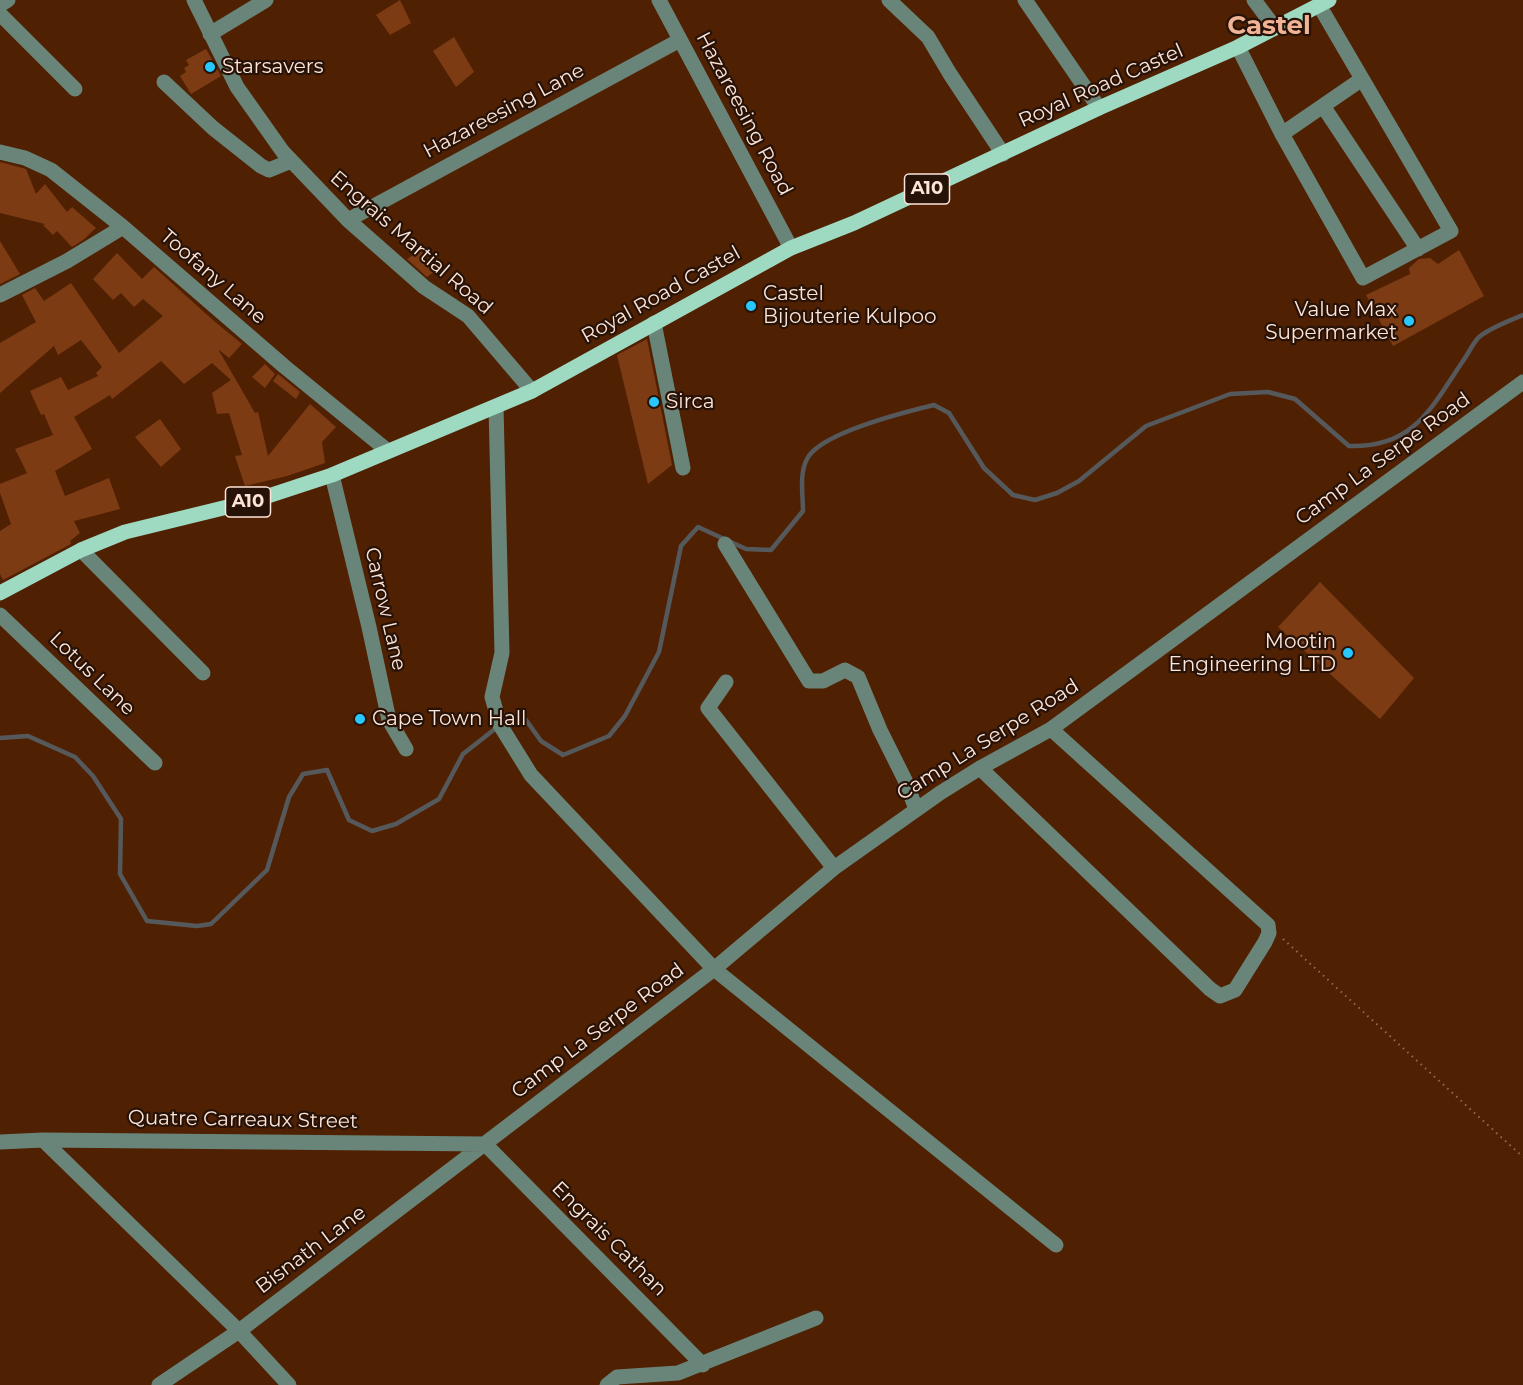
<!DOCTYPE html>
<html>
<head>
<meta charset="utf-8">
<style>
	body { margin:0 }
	canvas { display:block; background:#502002 }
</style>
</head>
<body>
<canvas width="1523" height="1385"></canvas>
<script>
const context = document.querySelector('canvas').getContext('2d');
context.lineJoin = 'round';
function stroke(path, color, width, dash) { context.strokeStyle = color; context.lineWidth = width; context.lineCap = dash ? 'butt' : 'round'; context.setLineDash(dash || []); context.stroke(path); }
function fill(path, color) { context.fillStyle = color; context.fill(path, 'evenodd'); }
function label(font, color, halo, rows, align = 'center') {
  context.font = font + ' Montserrat,sans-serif'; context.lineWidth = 4.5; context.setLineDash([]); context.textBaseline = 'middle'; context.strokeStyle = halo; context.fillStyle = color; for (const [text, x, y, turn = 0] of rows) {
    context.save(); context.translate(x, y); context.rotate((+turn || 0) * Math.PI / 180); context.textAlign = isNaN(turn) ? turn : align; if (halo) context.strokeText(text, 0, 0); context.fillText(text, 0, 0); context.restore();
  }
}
stroke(new Path2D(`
	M 0,738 L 28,736 L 75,757 L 93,776 L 121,819 L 120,874 L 147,921 L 197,926 L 211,924 L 267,870 L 289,797 L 303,774 L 327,770 L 349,820 L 372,831 L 396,824 L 439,799 L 463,754 L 500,725 L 526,720 L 541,741 L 563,755 L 609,736 L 625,716 L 659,652 L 681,546 L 698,527 L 746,549 L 771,550 L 803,511 C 803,495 799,474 807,459 C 820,433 905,412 934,405 L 949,413 L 984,468 L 1013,495 L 1035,500 L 1057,493 L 1079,481 L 1146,426 L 1230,394 L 1268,392 L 1295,399 L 1349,446 C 1414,448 1431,408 1463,361 C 1468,354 1472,345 1478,338 C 1487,329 1511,320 1523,315`), '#56595b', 4.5);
fill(new Path2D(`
	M 400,0 L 411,23 L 390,35 L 376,15 Z
	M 454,37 L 474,72 L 456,87 L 433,51 Z
	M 206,49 L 221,76 L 191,94 L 180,76 L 186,72 L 184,68 L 189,65 L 186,60 Z
	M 0,162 L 26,169 L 36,194 L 45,184 L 67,212 L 72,207 L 96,228 L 83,240 L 72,247 L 57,231 L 53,235 L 43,225 L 45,224 L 0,213 Z
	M 0,241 L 20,274 L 0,284 Z
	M 421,250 L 428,262 L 435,257 L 442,266 L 427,277 L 407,259 Z
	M 1459,250 L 1484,296 L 1393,346 L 1366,295 L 1410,274 L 1409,268 L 1419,259 L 1430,258 L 1438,264 Z
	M 117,253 L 142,279 L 154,267 L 214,321 L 242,344 L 229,358 L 218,349 L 255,413 L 258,412 L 268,456 L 310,404 L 336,427 L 322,442 L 325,463 L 287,476 L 245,486 L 235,456 L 242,455 L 229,413 L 217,414 L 212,393 L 231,380 L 212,363 L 184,384 L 161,361 L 112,399 L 110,395 L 74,417 L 92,449 L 55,471 L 65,496 L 109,478 L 120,509 L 74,521 L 80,533 L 70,541 L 71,544 L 3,580 L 0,574 L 0,531 L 11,524 L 0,493 L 0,484 L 27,473 L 15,449 L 53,435 L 44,414 L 41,415 L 30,391 L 61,377 L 68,390 L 98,376 L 96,373 L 102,367 L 81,340 L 58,355 L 54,346 L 0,393 L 0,343 L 36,322 L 22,295 L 35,288 L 44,301 L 71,283 L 119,353 L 163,316 L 143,299 L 134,307 L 121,293 L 113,300 L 93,279 Z
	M 647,339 L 672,465 L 648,484 L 617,355 Z
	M 265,364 L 275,374 L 265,388 L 252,377 Z
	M 278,374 L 300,392 L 296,399 L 273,381 Z
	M 160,419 L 181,449 L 161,467 L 135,437 Z
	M 1320,582 L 1414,678 L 1380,719 L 1278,627 Z`), '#7d3b14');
stroke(new Path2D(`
	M 1283,939 L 1523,1157`), '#936b54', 2, [1.5, 4.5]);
stroke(new Path2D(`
	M 194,0 L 237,87 L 283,152 L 348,220 L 424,287 L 468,316 L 532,391
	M 659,0 L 791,248
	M 889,0 L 928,37 L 950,74 L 1003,154
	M 1025,0 L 1099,108
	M 1254,0 L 1275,28
	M 0,5 L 8,0
	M 0,14 L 75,89
	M 210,34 L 266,0
	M 1238,47 L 1282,134 L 1363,278 L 1451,231 L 1319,5
	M 164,82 L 213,128 L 261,166 L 269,170 L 291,161
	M 1323,106 L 1418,249
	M 1282,134 L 1362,79
	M 0,152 L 25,158 L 51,170 L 123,227 L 285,367 L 388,451
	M 348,220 L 680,40
	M 0,295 L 67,261 L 123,227
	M 654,323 L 683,468
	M 496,407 L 502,653 L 492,697 L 500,725 L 531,775 L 714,969 L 1056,1245
	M 332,475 L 369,627 L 389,720 L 406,749
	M 725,544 L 809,681 L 823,681 L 845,670 L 858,677 L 880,730 L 905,780 L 916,809
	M 81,550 L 203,673
	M 0,615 L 155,763
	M 726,682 L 708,708 L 834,868
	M 980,768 L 1210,989 L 1220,996 L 1235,990 L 1265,942 L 1269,933 L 1268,925 L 1051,729
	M 43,1140 L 239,1331 L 289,1385
	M 0,1142 L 43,1140 L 485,1144
	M 485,1144 L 703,1365
	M 159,1385 L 239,1331 L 714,969 L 834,868 L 940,793 L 980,768 L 1051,729 L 1523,382
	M 607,1385 L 617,1377 L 678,1373 L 816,1318`), '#698579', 15);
stroke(new Path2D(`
	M 0,593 L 81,550 L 125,532 L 256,500 L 332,475 L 532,391 L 791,248 L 854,223 L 1099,108 L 1238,47 L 1329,0`), '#9edac2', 15);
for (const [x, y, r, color] of [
	[210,67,6,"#28c8ff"],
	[751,306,6,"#28c8ff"],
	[1409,321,6,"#28c8ff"],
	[654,402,6,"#28c8ff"],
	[1348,653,6,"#28c8ff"],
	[360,719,6,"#28c8ff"]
]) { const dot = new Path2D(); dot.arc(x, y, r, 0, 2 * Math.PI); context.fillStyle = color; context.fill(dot); stroke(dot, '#271207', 2); }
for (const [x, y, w] of [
	[927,189,45],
	[248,502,45]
]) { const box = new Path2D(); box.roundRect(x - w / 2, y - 15, w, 30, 4.5); context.fillStyle = '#271207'; context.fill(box); stroke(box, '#fee4d8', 1.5); }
label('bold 18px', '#fee4d8', null, [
	["A10",927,189],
	["A10",248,502]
]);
label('20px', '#fee4d8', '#271207', [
	["Starsavers",222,67],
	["Castel",763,294],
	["Bijouterie Kulpoo",763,317],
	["Value Max",1397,310,"right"],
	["Supermarket",1397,333,"right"],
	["Sirca",666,402],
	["Mootin",1336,642,"right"],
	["Engineering LTD",1336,665,"right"],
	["Cape Town Hall",372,719]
], 'left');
label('20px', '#fee4d8', '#271207', [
	["Royal Road Castel",1101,86,-24],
	["Hazareesing Lane",504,111,-28],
	["Hazareesing Road",744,114,62],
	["Engrais Martial Road",411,243,41],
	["Toofany Lane",213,277,41],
	["Royal Road Castel",661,295,-29],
	["Camp La Serpe Road",1383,459,-36],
	["Carrow Lane",385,609,77],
	["Lotus Lane",92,674,44],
	["Camp La Serpe Road",988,740,-32],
	["Camp La Serpe Road",598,1031,-37],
	["Quatre Carreaux Street",243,1120,1],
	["Engrais Cathan",609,1239,45],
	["Bisnath Lane",311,1250,-37]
]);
label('bold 26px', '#f0b395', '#271207', [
	["Castel",1269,26]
]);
</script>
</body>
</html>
